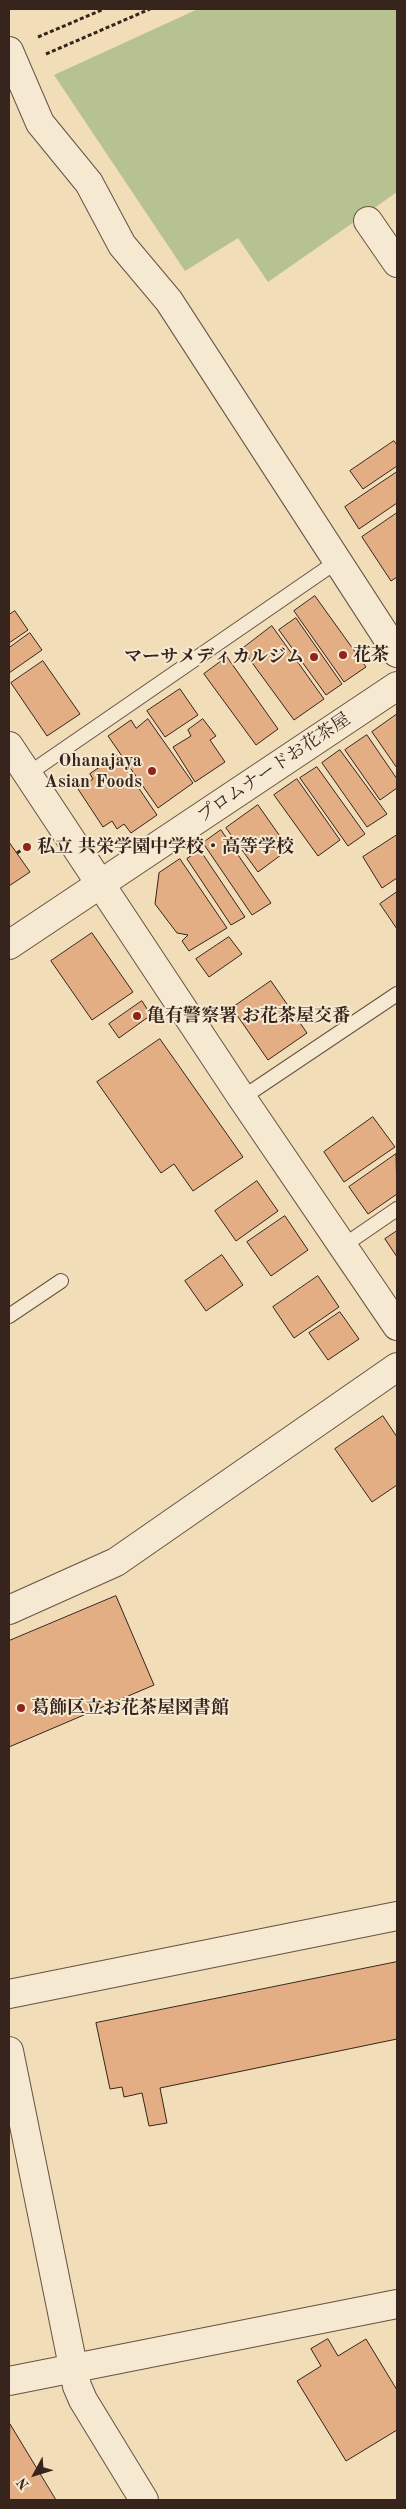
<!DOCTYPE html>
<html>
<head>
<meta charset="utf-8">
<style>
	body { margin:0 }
	#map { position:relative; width:406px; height:2509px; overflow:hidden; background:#f1ddb8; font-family:"Old Standard TT",serif }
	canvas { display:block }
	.frame { position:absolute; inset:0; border:10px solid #37241d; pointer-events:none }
	.north { position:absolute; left:10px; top:2449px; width:50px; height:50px; -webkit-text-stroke:4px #f6e9d1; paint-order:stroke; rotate:231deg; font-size:14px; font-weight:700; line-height:20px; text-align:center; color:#37241d }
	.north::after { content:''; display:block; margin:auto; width:18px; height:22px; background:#37241d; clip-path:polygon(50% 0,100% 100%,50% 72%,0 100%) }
</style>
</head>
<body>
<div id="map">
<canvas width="406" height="2509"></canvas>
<div class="frame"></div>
<div class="north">N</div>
</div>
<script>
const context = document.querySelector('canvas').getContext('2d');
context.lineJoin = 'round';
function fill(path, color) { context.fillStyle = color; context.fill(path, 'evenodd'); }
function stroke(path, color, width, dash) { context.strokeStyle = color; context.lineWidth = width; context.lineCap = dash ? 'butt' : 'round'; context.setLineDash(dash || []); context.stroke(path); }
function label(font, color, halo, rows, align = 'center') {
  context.font = font + ' "Old Standard TT","Noto Serif JP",serif'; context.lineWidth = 4; context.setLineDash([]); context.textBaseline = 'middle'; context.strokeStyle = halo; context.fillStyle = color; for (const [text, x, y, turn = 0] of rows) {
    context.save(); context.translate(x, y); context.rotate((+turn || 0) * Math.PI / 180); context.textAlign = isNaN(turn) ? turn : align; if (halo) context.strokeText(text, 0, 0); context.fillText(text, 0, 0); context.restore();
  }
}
fill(new Path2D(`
	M 198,9 L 397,9 L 397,192 L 268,282 L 238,238 L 185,271 L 54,75 Z`), '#b7c291');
const building = new Path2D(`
	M 394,441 L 397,445 L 397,466 L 363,489 L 350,471 Z
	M 397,472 L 397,503 L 359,529 L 345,507 Z
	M 397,513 L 397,577 L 391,581 L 362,537 Z
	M 315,596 L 366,667 L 344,682 L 294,611 Z
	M 15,611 L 28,630 L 9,643 L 9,615 Z
	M 296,618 L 342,684 L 326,695 L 279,630 Z
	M 272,626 L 324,699 L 294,720 L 242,649 Z
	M 30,633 L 42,650 L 9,673 L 9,648 Z
	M 227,657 L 278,729 L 256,745 L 204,674 Z
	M 43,661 L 80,714 L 47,736 L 11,683 Z
	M 180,689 L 198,715 L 165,737 L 147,711 Z
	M 396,715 L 397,717 L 397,768 L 372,732 Z
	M 148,719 L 193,783 L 158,808 L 108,736 L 131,720 L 136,728 Z
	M 203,719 L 216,736 L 210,740 L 225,762 L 195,782 L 173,747 L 191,736 L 188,730 Z
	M 367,735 L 397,779 L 397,788 L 380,800 L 345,750 Z
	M 340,750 L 387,814 L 367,827 L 322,763 Z
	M 117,756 L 157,815 L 131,833 L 124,824 L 117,829 L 112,821 L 103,827 L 78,789 L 93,779 L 90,774 Z
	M 317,767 L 365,834 L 348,846 L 300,778 Z
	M 297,779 L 340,840 L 318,856 L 274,795 Z
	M 258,805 L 289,849 L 258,872 L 226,828 Z
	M 221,830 L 271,903 L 252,915 L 203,843 Z
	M 397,835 L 397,878 L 382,888 L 363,857 Z
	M 9,842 L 30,872 L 9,886 Z
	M 200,850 L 245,917 L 231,925 L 187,859 Z
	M 180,859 L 227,928 L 189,951 L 182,941 L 188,935 L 177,933 L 155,904 L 159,873 Z
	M 397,892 L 397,929 L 380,904 Z
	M 92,933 L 133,992 L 92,1020 L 51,961 Z
	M 229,937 L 242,954 L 209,977 L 196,959 Z
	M 271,981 L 307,1033 L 268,1060 L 232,1008 Z
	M 142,1001 L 151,1015 L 119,1038 L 109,1024 Z
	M 160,1039 L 243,1157 L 193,1191 L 174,1164 L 161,1173 L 97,1082 Z
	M 373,1117 L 395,1147 L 344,1182 L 324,1152 Z
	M 396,1154 L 397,1194 L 368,1214 L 349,1187 Z
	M 257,1181 L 278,1211 L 236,1241 L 215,1211 Z
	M 285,1216 L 308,1250 L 271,1276 L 247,1242 Z
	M 397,1231 L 397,1257 L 385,1239 Z
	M 222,1255 L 243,1285 L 206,1311 L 185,1281 Z
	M 318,1276 L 339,1307 L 294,1338 L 273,1307 Z
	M 340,1312 L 359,1339 L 328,1360 L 309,1333 Z
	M 383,1416 L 397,1437 L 397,1485 L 372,1502 L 335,1449 Z
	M 116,1596 L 154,1685 L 9,1747 L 9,1641 Z
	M 397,1962 L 397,2039 L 160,2088 L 167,2123 L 149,2126 L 142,2093 L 124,2097 L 122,2087 L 110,2089 L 96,2023 Z
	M 328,2339 L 338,2356 L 366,2339 L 397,2390 L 397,2430 L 346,2461 L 297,2381 L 321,2366 L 311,2349 Z
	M 10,2424 L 56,2500 L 9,2500 Z`);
fill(building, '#e3ae84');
stroke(building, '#37241d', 1);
const service = new Path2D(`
	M 28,774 L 339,560
	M 242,1098 L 397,994
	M 343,1246 L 397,1209
	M 9,1316 L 61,1281`);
const minor = new Path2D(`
	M 9,51 L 40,123 L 89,183 L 122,245 L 169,301 L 397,653
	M 368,221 L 397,263
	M 9,945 L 397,686
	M 9,1610 L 116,1562 L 397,1367
	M 9,2051 L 77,2386 L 83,2400 L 144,2500
	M 9,2381 L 397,2304`);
const tertiary = new Path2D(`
	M 9,746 L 242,1098 L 397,1326
	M 9,1994 L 397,1916`);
stroke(service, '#665244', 16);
stroke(minor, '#665244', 30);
stroke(tertiary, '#665244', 30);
stroke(new Path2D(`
	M 38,37 L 104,9
	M 46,54 L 150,9
	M 17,853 L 33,842`), '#37241d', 3, [4, 2.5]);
stroke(service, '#f6e9d1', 14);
stroke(minor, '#f6e9d1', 28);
stroke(tertiary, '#f6e9d1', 28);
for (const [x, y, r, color] of [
	[343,655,5,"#8f2418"],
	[314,657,5,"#8f2418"],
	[152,771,5,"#8f2418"],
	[27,847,5,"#8f2418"],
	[137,1016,5,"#8f2418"],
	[21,1708,5,"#8f2418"]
]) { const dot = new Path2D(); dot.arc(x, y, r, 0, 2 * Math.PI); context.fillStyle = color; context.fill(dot); stroke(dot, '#f6e9d1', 2); }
label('bold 18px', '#37241d', '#f6e9d1', [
	["花茶",353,655],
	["マーサメディカルジム",304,657,"right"],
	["Ohanajaya",142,761,"right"],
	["Asian Foods",142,782,"right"],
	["私立 共栄学園中学校・高等学校",37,847],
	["亀有警察署 お花茶屋交番",147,1016],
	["葛飾区立お花茶屋図書館",31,1708]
], 'left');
label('18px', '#37241d', '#f6e9d1', [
	["プロムナードお花茶屋",274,768,-34]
]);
</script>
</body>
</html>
